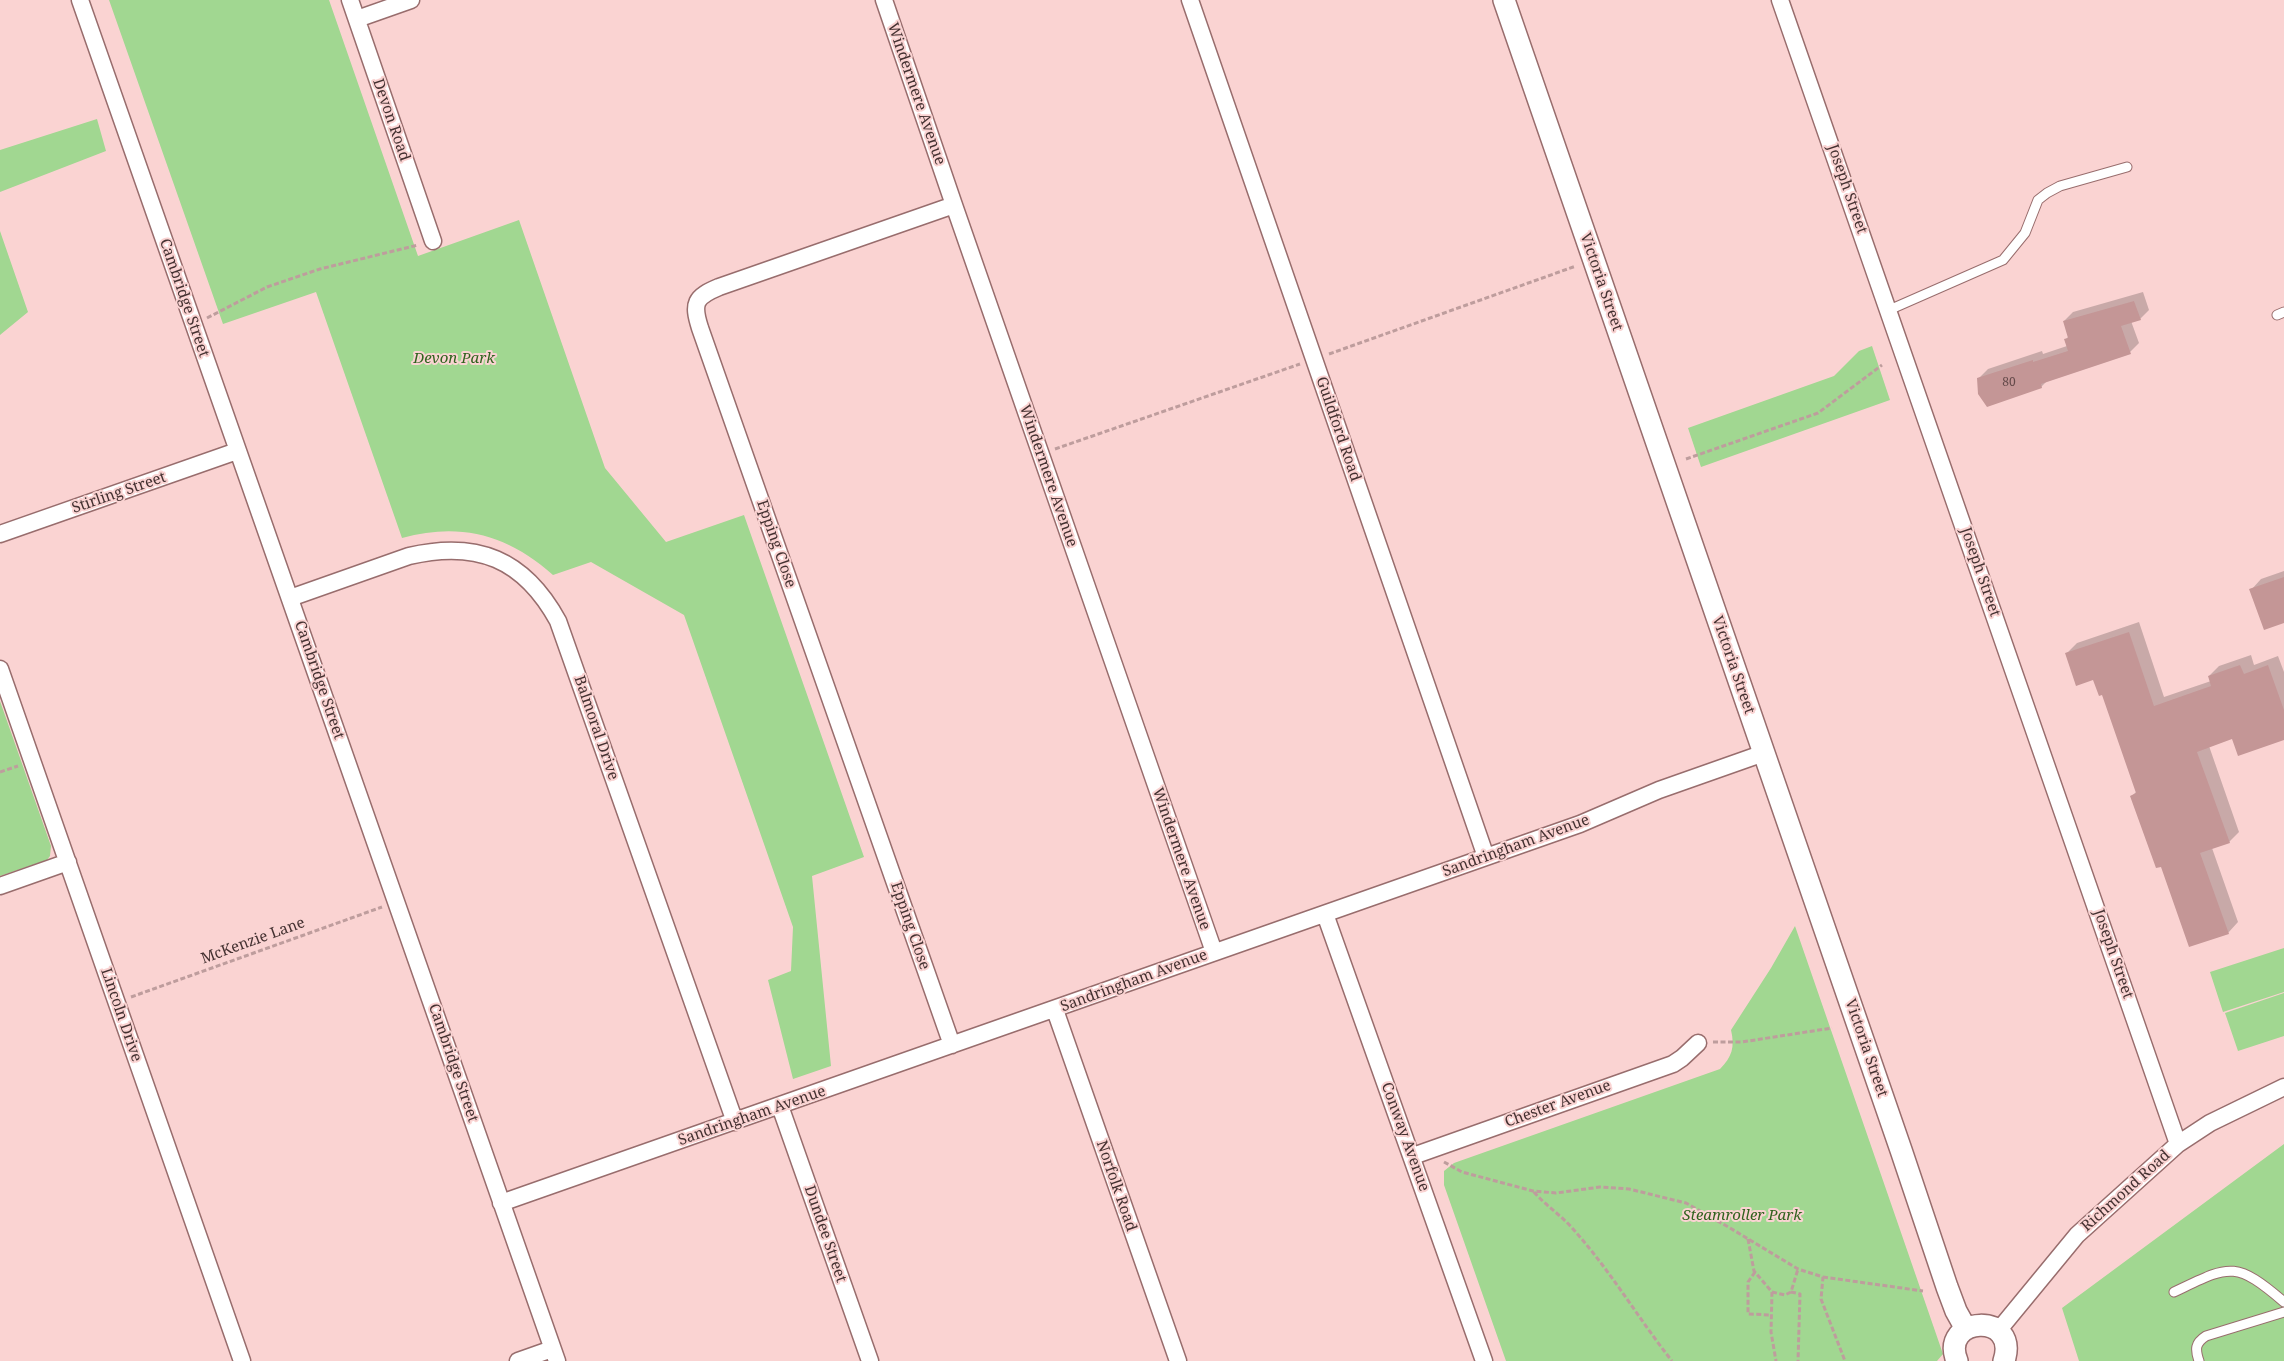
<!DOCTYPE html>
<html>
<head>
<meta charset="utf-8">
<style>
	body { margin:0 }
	canvas { display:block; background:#fad3d2 }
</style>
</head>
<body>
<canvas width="2284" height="1361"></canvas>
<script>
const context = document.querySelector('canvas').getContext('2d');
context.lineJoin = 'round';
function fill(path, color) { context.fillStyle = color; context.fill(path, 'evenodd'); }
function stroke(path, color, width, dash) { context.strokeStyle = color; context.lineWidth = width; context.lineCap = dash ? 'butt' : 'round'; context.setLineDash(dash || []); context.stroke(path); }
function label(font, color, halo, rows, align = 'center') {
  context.font = font + ' "Noto Serif",serif'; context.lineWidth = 4; context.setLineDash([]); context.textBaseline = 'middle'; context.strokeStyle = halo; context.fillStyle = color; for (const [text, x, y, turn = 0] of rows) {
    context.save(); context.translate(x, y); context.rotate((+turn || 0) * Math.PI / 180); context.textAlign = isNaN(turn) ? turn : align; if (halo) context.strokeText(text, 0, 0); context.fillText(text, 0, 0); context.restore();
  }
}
fill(new Path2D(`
	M 109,0 L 329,0 L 418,256 L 519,220 L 605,468 L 666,542 L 744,515 L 864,857 L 812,876 L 831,1066 L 793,1079 L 768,980 L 791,971 L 793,927 L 684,615 L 591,562 L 553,575 C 508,535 461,522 402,538 L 316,292 L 223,324 Z
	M 97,119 L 106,151 L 0,192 L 0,150 Z
	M 0,231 L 28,312 L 0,335 Z
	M 1872,346 L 1890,400 L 1701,467 L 1688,428 L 1834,376 L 1859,351 Z
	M 0,701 L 51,846 L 50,856 L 47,860 L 0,876 Z
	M 1795,926 L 1943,1354 L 1937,1361 L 1506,1361 L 1444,1185 L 1444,1171 L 1454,1163 L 1720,1069 C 1732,1057 1735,1047 1731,1030 L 1771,968 Z
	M 2284,948 L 2284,992 L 2223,1012 L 2210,972 Z
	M 2284,993 L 2284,1036 L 2238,1051 L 2225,1013 Z
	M 2284,1144 L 2284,1361 L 2079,1361 L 2062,1308 Z`), '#a1d791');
fill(new Path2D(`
	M 2143,292 L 2149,310 L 2140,319 L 2131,321 L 2139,343 L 2130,352 L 2048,380 L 2041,387 L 1978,379 L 1988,369 L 2042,351 L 2043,354 L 2067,346 L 2065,340 L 2069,336 L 2064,321 L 2073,312 Z
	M 2284,571 L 2284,622 L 2251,590 L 2261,579 Z
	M 2139,622 L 2164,697 L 2211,681 L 2209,676 L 2219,666 L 2251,655 L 2254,665 L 2278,656 L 2284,672 L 2284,739 L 2233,738 L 2209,746 L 2239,832 L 2229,842 L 2212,848 L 2238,922 L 2228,933 L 2132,796 L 2137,791 L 2103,693 L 2094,678 L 2066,654 L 2077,643 Z`), '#0003');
fill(new Path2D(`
	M 2134,301 L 2141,320 L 2121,326 L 2131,354 L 2041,384 L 2042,388 L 1987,407 L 1978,394 L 1977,378 L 2033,360 L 2033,362 L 2068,351 L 2064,339 L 2068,338 L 2063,321 Z
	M 2284,577 L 2284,623 L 2264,630 L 2249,589 Z
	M 2129,632 L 2154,706 L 2211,686 L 2208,676 L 2240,665 L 2244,674 L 2268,665 L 2284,710 L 2284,740 L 2238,756 L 2232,739 L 2197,752 L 2230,843 L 2200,853 L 2229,934 L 2189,947 L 2161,867 L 2156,868 L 2130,796 L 2136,793 L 2102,695 L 2099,696 L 2093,680 L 2076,686 L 2065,653 Z`), '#c49696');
const service = new Path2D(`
	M 1889,310 L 2003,260 L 2025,233 L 2038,200 L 2047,193 L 2060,186 L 2127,167
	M 2277,315 L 2284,312
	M 2174,1292 C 2229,1266 2234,1259 2284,1302
	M 2199,1361 C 2195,1349 2195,1343 2206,1336 L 2284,1312`);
const minor = new Path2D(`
	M 80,0 L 557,1361
	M 350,0 L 433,241
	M 884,0 L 954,205 L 1214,952
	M 1190,0 L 1486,857
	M 1780,0 L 2178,1144
	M 357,19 L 411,0
	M 0,534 L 237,451
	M 290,598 L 409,556 C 477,540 524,559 558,621 L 735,1122
	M 0,669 L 242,1361
	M 0,886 L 68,862
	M 1325,914 L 1484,1361
	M 1055,1010 L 1178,1361
	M 952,1045 L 700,328 C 692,303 695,297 719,287 L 954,205
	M 780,1106 L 870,1361
	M 1413,1156 L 1673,1064 L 1682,1058 L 1698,1043
	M 501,1203 L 1580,824 L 1659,790 L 1764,753
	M 1998,1331 L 2077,1235 L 2178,1144 L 2210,1123 L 2284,1087
	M 518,1361 L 552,1349`);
const tertiary = new Path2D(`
	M 1504,0 L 1901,1150 L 1947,1287 L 1956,1311 L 1966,1329
	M 1957,1361 C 1939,1316 2020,1311 2004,1361`);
stroke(service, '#986d6d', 11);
stroke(minor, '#986d6d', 19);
stroke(tertiary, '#986d6d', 24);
stroke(new Path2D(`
	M 207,318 L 267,287 L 320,269 L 418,245
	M 1329,354 L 1576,266
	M 1055,449 L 1300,364
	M 1686,459 L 1818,413 L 1882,365
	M 0,772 L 18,766
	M 131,997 L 382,907
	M 1713,1042 L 1742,1042 L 1832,1028
	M 1444,1162 L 1462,1172 L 1533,1191 L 1556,1193 L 1600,1187 L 1629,1189 L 1686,1203 L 1730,1228 L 1798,1269 L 1823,1277 L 1821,1299 L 1845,1361
	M 1534,1192 C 1546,1206 1561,1215 1573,1229 C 1610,1270 1638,1318 1672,1361
	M 1748,1239 L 1754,1271 L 1772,1292 L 1771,1332 L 1776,1361
	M 1755,1272 L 1748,1282 L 1748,1314 L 1771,1315
	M 1823,1277 L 1923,1291
	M 1772,1292 L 1785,1295 L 1791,1292 L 1798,1269
	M 1791,1292 L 1800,1294 L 1798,1361`), '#be9d9d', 3, [5, 2.5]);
stroke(service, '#fff', 9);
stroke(minor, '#fff', 16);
stroke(tertiary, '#fff', 21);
label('12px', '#644a4a', null, [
	["80",2009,383]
]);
label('15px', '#443131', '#fad3d2', [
	["Windermere Avenue",916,94,71],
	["Devon Road",391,120,71],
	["Joseph Street",1847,189,71],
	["Victoria Street",1601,282,71],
	["Cambridge Street",184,298,71],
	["Guildford Road",1338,429,71],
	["Windermere Avenue",1048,476,71],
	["Stirling Street",119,493,-19],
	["Epping Close",776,544,71],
	["Joseph Street",1980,572,71],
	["Victoria Street",1733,665,71],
	["Cambridge Street",319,680,71],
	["Balmoral Drive",596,728,71],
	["Sandringham Avenue",1516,846,-20],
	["Windermere Avenue",1181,859,71],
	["Epping Close",910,926,71],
	["McKenzie Lane",253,941,-20],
	["Joseph Street",2113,954,71],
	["Sandringham Avenue",1134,981,-20],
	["Lincoln Drive",121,1015,71],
	["Victoria Street",1866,1048,71],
	["Cambridge Street",453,1063,71],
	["Chester Avenue",1558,1104,-20],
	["Sandringham Avenue",752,1116,-19],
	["Conway Avenue",1405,1137,70],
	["Norfolk Road",1116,1186,71],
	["Richmond Road",2126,1191,-42],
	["Dundee Street",825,1234,71]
]);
label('italic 15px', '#30621e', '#fad3d2', [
	["Devon Park",454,359],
	["Steamroller Park",1742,1216]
]);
</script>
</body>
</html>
